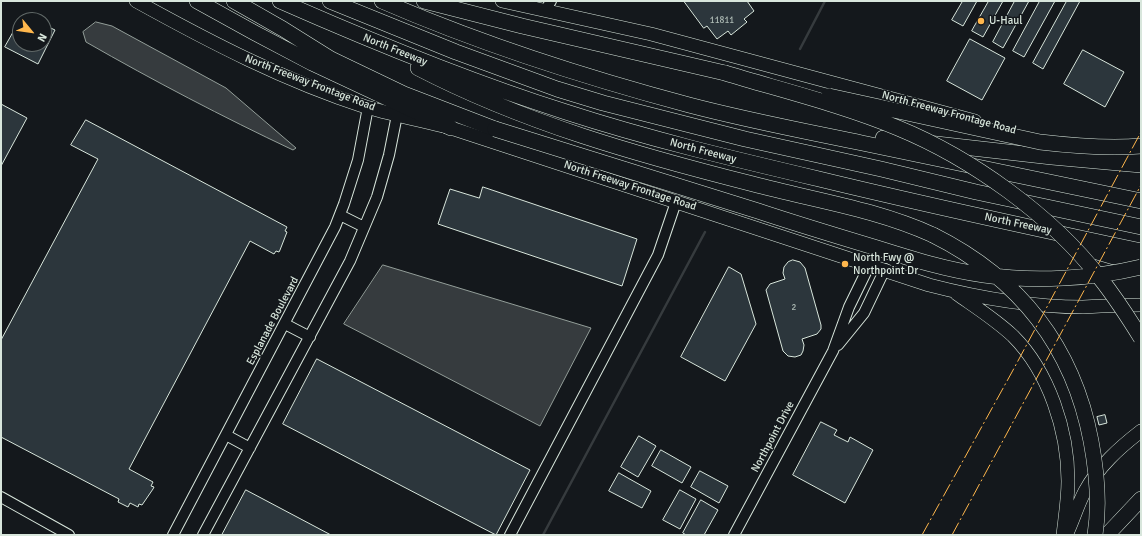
<!DOCTYPE html>
<html>
<head>
<meta charset="utf-8">
<style>
	body { margin:0 }
	#map { position:relative; width:1142px; height:536px; overflow:hidden; background:#14181c; font-family:Signika,sans-serif }
	canvas { display:block }
	.frame { position:absolute; inset:0; border:2px solid #d8e6dc; pointer-events:none }
	.north { position:absolute; left:12px; top:12px; width:40px; height:40px; box-sizing:border-box; background:#14181c; border:1px solid #626a69; border-radius:50%; rotate:119deg; font-size:11px; font-weight:700; line-height:16px; text-align:center; color:#d8e6dc }
	.north::after { content:''; display:block; margin:auto; width:14px; height:18px; background:#ffb74d; clip-path:polygon(50% 0,100% 100%,50% 72%,0 100%) }
</style>
</head>
<body>
<div id="map">
<canvas width="1142" height="536"></canvas>
<div class="frame"></div>
<div class="north">N</div>
</div>
<script>
const context = document.querySelector('canvas').getContext('2d');
context.lineJoin = 'round';
function fill(path, color) { context.fillStyle = color; context.fill(path, 'evenodd'); }
function stroke(path, color, width, dash) { context.strokeStyle = color; context.lineWidth = width; context.lineCap = dash ? 'butt' : 'round'; context.setLineDash(dash || []); context.stroke(path); }
function label(font, color, halo, rows, align = 'center') {
  context.font = font + ' Signika,sans-serif'; context.lineWidth = 3; context.setLineDash([]); context.textBaseline = 'middle'; context.strokeStyle = halo; context.fillStyle = color; for (const [text, x, y, turn = 0] of rows) {
    context.save(); context.translate(x, y); context.rotate((+turn || 0) * Math.PI / 180); context.textAlign = isNaN(turn) ? turn : align; if (halo) context.strokeText(text, 0, 0); context.fillText(text, 0, 0); context.restore();
  }
}
const water = new Path2D(`
	M 96,22 L 112,26 L 226,88 L 296,148 L 293,150 C 223,117 154,81 86,42 L 83,32 Z
	M 383,265 L 591,328 L 540,426 L 344,324 Z`);
fill(water, '#363b3e');
stroke(water, '#939e99', 1);
stroke(new Path2D(`
	M 800,49 L 825,1
	M 543,535 L 705,232`), '#363b3e', 2.5);
const building = new Path2D(`
	M 684,1 L 747,1 L 754,11 L 744,19 L 747,22 L 731,35 L 728,31 L 717,39 L 707,26 L 704,28 Z
	M 963,1 L 977,1 L 963,26 L 952,20 Z
	M 989,1 L 1003,1 L 983,37 L 972,31 Z
	M 1015,1 L 1029,1 L 1003,48 L 993,42 Z
	M 1040,1 L 1055,1 L 1024,57 L 1013,51 Z
	M 1067,1 L 1080,1 L 1043,69 L 1033,63 Z
	M 19,22 L 20,44 L 44,44 L 44,25 L 55,30 L 38,64 L 5,47 Z
	M 970,39 L 1005,58 L 982,100 L 947,81 Z
	M 1083,50 L 1124,72 L 1105,107 L 1064,84 Z
	M 1,104 L 27,118 L 1,166 Z
	M 86,120 L 287,227 L 285,231 L 287,232 L 280,250 L 279,252 L 276,251 L 274,254 L 250,241 L 129,469 L 153,482 L 151,486 L 154,487 L 153,489 L 142,505 L 139,504 L 138,507 L 130,503 L 128,507 L 118,502 L 119,499 L 1,437 L 1,340 L 98,159 L 71,145 Z
	M 483,187 L 637,239 L 622,286 L 438,224 L 450,189 L 479,198 Z
	M 793,260 L 800,262 L 805,268 L 821,325 L 821,329 L 817,334 L 802,339 L 804,345 L 803,351 L 801,355 L 795,357 L 788,356 L 783,351 L 766,290 L 770,284 L 785,279 L 783,273 L 784,267 L 788,262 Z
	M 729,267 L 741,274 L 756,324 L 725,381 L 681,357 Z
	M 317,359 L 530,470 L 496,535 L 283,424 Z
	M 1105,415 L 1107,423 L 1099,425 L 1097,417 Z
	M 821,422 L 837,430 L 834,435 L 848,442 L 850,437 L 873,450 L 845,503 L 793,475 Z
	M 639,436 L 656,446 L 638,477 L 621,467 Z
	M 661,450 L 691,467 L 682,483 L 652,466 Z
	M 700,471 L 728,486 L 719,503 L 691,487 Z
	M 619,473 L 651,491 L 642,508 L 609,491 Z
	M 246,490 L 331,535 L 222,535 Z
	M 680,490 L 696,499 L 680,529 L 663,520 Z
	M 701,500 L 718,510 L 704,535 L 686,535 L 683,533 Z`);
fill(building, '#2c363c');
stroke(building, '#d8e6dc', 1);
const minor = new Path2D(`
	M 545,11 L 551,1
	M 340,215 L 364,227
	M 285,324 L 310,337
	M 838,345 L 864,313 L 885,269
	M 226,435 L 250,448
	M 1,497 L 69,535
	M 173,535 L 335,227 L 344,204 L 358,160 L 368,107
	M 203,535 L 350,261 L 377,197 L 389,155 L 397,115
	M 510,535 L 658,255 L 676,202
	M 734,535 L 833,351 L 849,307 L 870,264`);
const major = new Path2D(`
	M 136,1 C 210,42 285,81 366,107 C 394,115 423,121 451,128 L 929,285 C 979,298 1031,307 1083,307 C 1102,306 1122,305 1141,305
	M 502,1 L 651,34 L 975,121
	M 1105,151 L 1141,159
	M 957,294 C 977,308 996,320 1013,336 C 1049,372 1068,431 1068,481 C 1068,499 1065,517 1063,535
	M 1068,531 C 1074,518 1078,504 1085,491 C 1099,466 1119,448 1141,431`);
const highway = new Path2D(`
	M 197,1 L 255,33 L 312,63 L 451,128
	M 234,1 L 283,29 L 331,59 L 404,94 L 495,129
	M 280,1 C 373,42 468,81 566,112 C 649,139 734,159 819,179 C 926,205 1033,228 1141,251
	M 330,1 L 456,52 L 557,89 L 603,103 L 745,139 L 881,169 L 976,192 L 1141,227
	M 382,1 C 481,44 584,77 689,105 C 746,120 804,131 862,143 C 955,162 1048,182 1141,201
	M 424,1 L 522,26 L 725,73
	M 418,68 C 524,123 638,155 753,184 C 813,200 876,209 933,235
	M 883,138 L 1052,157 L 1141,165
	M 1074,245 L 1141,265
	M 1107,535 L 1141,499`);
stroke(minor, '#d8e6dc', 12);
stroke(major, '#d8e6dc', 14);
stroke(highway, '#d8e6dc', 16);
stroke(minor, '#14181c', 10);
stroke(major, '#14181c', 13);
stroke(highway, '#14181c', 15);
const highwayBridge = new Path2D(`
	M 725,73 C 781,90 843,105 898,128 C 971,158 1051,215 1100,278 C 1115,297 1128,317 1141,338
	M 829,96 L 1040,142 C 1074,146 1107,149 1141,146
	M 495,129 C 583,156 670,184 758,211 C 797,224 837,236 877,248 C 912,259 947,270 984,275 C 1035,282 1091,279 1141,267
	M 933,235 C 1019,278 1073,346 1091,441 C 1097,473 1100,503 1095,535`);
stroke(highwayBridge, '#d8e6dc', 16, []);
stroke(highwayBridge, '#14181c', 15);
stroke(new Path2D(`
	M 922,535 L 1012,372 L 1141,132
	M 952,535 L 1141,185`), '#ffb74d', 1, [14, 3, 2, 3]);
for (const [x, y, r, color] of [
	[981,21,4,"#ffb74d"],
	[845,264,4,"#ffb74d"]
]) { const dot = new Path2D(); dot.arc(x, y, r, 0, 2 * Math.PI); context.fillStyle = color; context.fill(dot); stroke(dot, '#14181c', 1.5); }
label('9px', '#adbab4', null, [
	["11811",722,21],
	["2",794,308]
]);
label('11px', '#d8e6dc', '#14181c', [
	["U-Haul",989,21],
	["North Fwy @",853,258],
	["Northpoint Dr",853,271]
], 'left');
label('11px', '#d8e6dc', '#14181c', [
	["North Freeway",395,50,22],
	["North Freeway Frontage Road",310,83,21],
	["North Freeway Frontage Road",949,113,15],
	["North Freeway",703,151,15],
	["North Freeway Frontage Road",630,186,18],
	["North Freeway",1018,224,12],
	["Esplanade Boulevard",273,321,-62],
	["Northpoint Drive",773,437,-62]
]);
</script>
</body>
</html>
